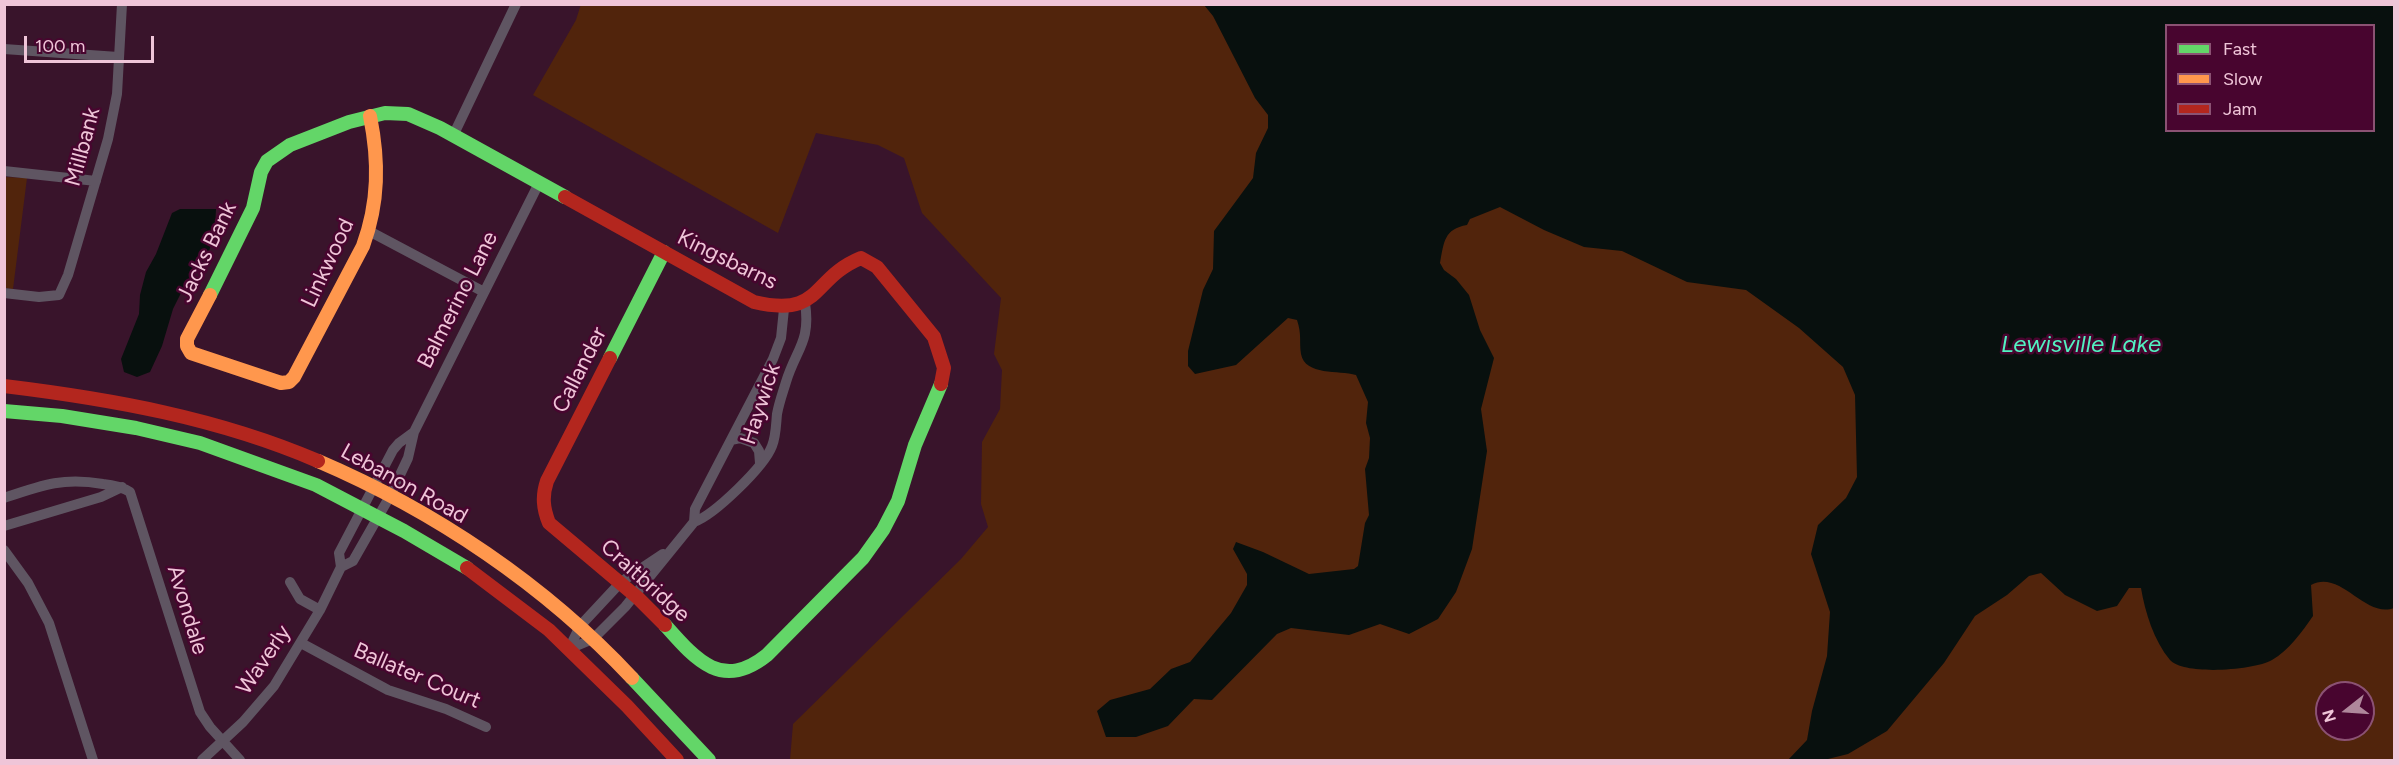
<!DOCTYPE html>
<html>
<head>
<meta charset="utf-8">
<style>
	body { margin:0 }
	#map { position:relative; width:2399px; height:765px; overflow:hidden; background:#39142b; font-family:Figtree,sans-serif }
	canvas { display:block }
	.frame { position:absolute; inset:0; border:6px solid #efc5d8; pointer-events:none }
	.legend { position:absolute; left:2165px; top:24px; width:210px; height:108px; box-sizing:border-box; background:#48052f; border:2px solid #8b5273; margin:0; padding:8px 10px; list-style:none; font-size:18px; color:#efc5d8 }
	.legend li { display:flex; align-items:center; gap:12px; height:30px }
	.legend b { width:30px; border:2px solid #8b5273 }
	.north { position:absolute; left:2315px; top:681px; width:60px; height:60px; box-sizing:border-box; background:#48052f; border:2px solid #8b5273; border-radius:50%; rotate:253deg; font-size:16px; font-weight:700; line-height:24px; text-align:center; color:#efc5d8 }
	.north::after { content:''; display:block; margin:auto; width:21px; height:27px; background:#af879b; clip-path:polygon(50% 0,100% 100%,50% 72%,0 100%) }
	.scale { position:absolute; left:24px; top:36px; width:130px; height:27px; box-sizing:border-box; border:3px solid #efc5d8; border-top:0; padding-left:8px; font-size:18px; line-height:21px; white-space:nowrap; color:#efc5d8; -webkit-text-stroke:4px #48052f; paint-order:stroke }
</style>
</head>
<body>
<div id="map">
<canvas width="2399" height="765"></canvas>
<div class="frame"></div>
<ul class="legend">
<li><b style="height:8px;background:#63d668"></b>Fast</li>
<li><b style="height:8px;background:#ff974d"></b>Slow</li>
<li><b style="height:8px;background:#b3261e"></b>Jam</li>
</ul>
<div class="north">N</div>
<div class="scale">100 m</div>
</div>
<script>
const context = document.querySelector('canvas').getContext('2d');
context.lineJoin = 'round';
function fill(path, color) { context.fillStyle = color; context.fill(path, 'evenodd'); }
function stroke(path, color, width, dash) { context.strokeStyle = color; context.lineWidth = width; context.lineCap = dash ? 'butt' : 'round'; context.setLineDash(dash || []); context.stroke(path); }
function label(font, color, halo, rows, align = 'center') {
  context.font = font + ' Figtree,sans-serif'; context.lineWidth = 5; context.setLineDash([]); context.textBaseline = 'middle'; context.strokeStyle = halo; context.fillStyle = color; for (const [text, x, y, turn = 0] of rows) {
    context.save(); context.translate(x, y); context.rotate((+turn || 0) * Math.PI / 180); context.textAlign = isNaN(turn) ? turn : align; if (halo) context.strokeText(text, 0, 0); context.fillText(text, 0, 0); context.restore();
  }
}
fill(new Path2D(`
	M 581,4 L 1655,4 L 2394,353 L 2394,760 L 790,760 L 793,724 L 961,559 L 988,527 L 981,504 L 982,442 L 1000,409 L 1002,370 L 994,354 L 1001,298 L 922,213 L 904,158 L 878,145 L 816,133 L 778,233 L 533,95 L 576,20 ZM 2327,693 L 2363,693 L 2363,729 L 2327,729 Z
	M 4,177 L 27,178 L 13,289 L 5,288 Z`), '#51240c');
fill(new Path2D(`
	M 1204,5 L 2394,5 L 2394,608 C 2365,619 2341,569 2311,585 L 2313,616 C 2302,632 2289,650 2272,660 C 2255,670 2185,676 2170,660 C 2154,641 2145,612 2141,588 L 2129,588 L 2117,606 L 2097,611 L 2065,595 L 2041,573 L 2029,576 L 2007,595 L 1975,616 L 1944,663 L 1887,731 L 1848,754 L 1824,760 L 1788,760 L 1807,740 L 1812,711 L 1827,656 L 1830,612 L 1811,554 L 1818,525 L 1846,498 L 1857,477 L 1855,395 L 1843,367 L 1799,328 L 1746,290 L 1687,282 L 1622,251 L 1584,247 L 1544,230 L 1500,207 L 1470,219 L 1467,225 C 1444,229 1444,242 1440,263 L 1444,270 L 1456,279 L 1469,295 L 1480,330 L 1494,358 L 1481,409 L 1487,451 L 1472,549 L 1456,592 L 1438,619 L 1409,634 L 1380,624 L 1349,635 L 1291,628 L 1277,634 L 1212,700 L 1194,699 L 1168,726 L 1136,737 L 1106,737 L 1097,711 L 1110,700 L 1150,689 L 1171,669 L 1190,662 L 1231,613 L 1247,585 L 1247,574 L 1233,549 L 1236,542 L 1263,552 L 1309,574 L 1354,569 L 1358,566 L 1365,523 L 1369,515 L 1365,469 L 1369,458 L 1370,438 L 1366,423 L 1368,402 L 1356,375 C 1339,370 1305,376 1301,354 C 1299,341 1302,335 1297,320 L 1288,318 L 1236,365 L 1195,374 L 1188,366 L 1188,351 L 1203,290 L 1213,269 L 1214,231 L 1253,178 L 1256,153 L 1268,128 L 1268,115 L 1255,98 L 1213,16 ZM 2166,26 L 2374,26 L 2374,130 L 2166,130 Z
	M 180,209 L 216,209 L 215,227 L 208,256 L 181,293 L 173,309 L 162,346 L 150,372 L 137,377 L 124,372 L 121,359 L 139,314 L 140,295 L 146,272 L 156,254 L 172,213 Z`), '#08100e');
stroke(new Path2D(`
	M 4,49 L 118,57
	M 453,136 L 516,4
	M 4,171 L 96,181
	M 369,231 L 484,292
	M 4,293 L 39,297 L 59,295 L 68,275 L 108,139 L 117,94 L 122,4
	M 731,440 L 740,438 L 754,443 L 759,451 L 760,463
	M 4,498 C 42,485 63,477 103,484 C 113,485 122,487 130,492 L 200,712 L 210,727 L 240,760
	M 694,522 L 695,509 L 773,359 L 781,338 L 784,309
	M 4,526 L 101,497 L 122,487
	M 4,550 L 28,583 L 49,623 L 93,760
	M 341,567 L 353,561 L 390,496 L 408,458 L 414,432 L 538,185
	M 290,582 L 300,599 L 320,610
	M 301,643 L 388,690 L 446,709 L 486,727
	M 569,649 L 593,639 L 625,607 L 694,522 C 714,515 764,467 772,446 C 776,436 776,424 777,414 C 779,403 783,392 786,382 C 796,349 811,342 805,303
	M 569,649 L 580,626 L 621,582 L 663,554
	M 202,760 L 243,722 L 274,686 L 320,610 L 341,567 L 339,553 L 393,450 L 399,443 L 414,432`), '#5f5562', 10);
stroke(new Path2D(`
	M 210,295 L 253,208 L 261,172 L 267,161 L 290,145 L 349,122 L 385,113 L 408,114 L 440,128 L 565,197
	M 610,358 L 664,252
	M 4,411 L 62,416 L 136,428 L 200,443 L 316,485 L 404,531 L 467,568
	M 665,625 C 696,660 722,691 767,655 L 863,558 L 883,530 L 898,501 L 915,445 L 941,384
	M 632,678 L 709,760`), '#63d668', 14);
stroke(new Path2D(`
	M 210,295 L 187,339 L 187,346 L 191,353 L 281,383 L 289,382 L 294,377 L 363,246 C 379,202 379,161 370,116
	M 318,461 C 435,511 545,585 632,678`), '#ff974d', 14);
stroke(new Path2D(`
	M 565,197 L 754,302 C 823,318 810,279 861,258 L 877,267 L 934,337 L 944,368 L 941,384
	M 610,358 L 547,481 C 542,496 543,508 549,523 L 638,598 L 665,625
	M 4,386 C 111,399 218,418 318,461
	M 467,568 L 549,630 L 627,706 L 677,760`), '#b3261e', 14);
label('22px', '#efc5d8', '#48052f', [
	["Millbank",83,147,-75],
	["Jacks Bank",207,252,-64],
	["Kingsbarns",727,260,26],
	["Linkwood",328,263,-65],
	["Balmerino Lane",458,300,-63],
	["Callander",580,370,-63],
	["Haywick",761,404,-72],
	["Lebanon Road",404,484,29],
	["Craitbridge",645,581,42],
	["Avondale",187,610,73],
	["Waverly",264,660,-56],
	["Ballater Court",417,676,23]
]);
label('italic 24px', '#52f1c1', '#48052f', [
	["Lewisville Lake",2081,345]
]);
</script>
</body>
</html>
